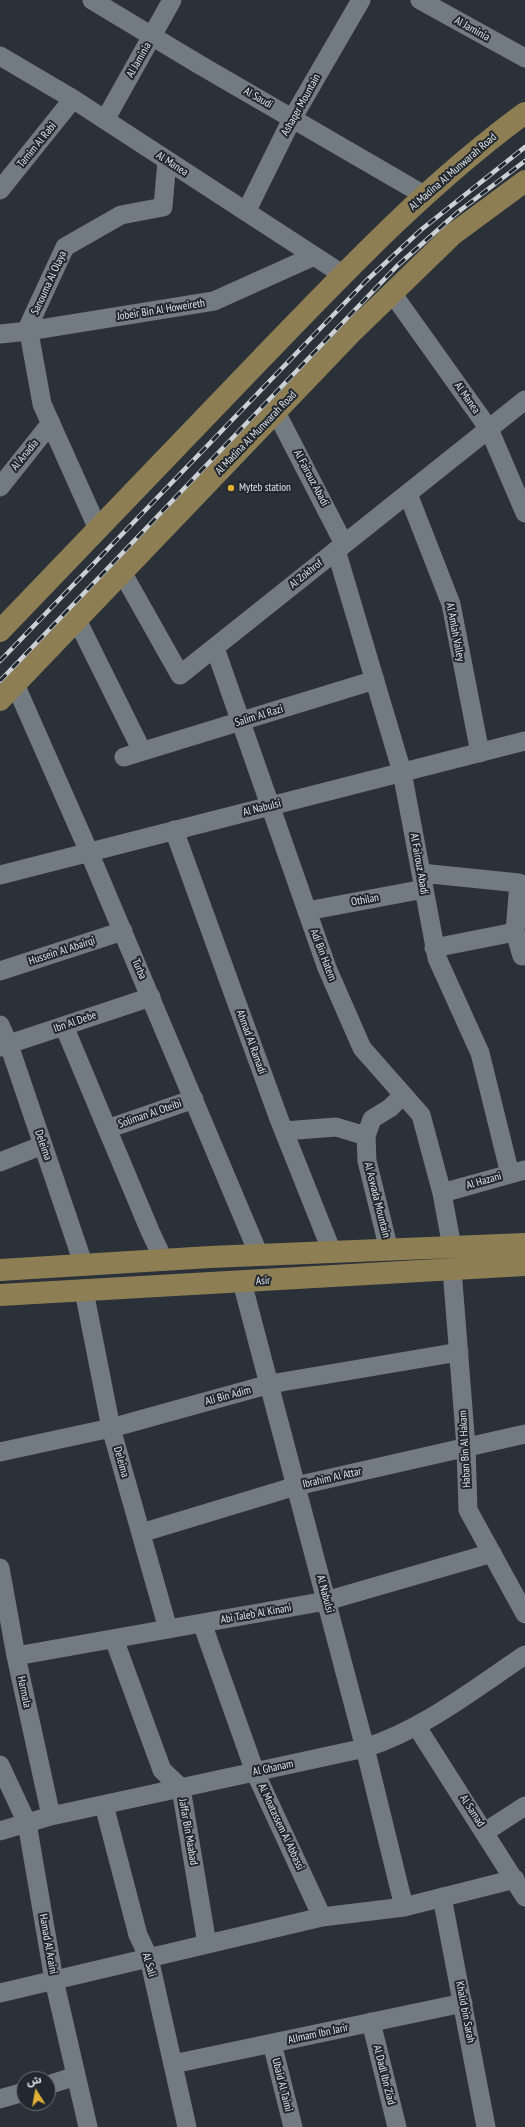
<!DOCTYPE html>
<html>
<head>
<meta charset="utf-8">
<style>
	body { margin:0 }
	#map { position:relative; width:525px; height:2127px; overflow:hidden; background:#2a3138; font-family:"PT Sans Narrow","Noto Sans Arabic",sans-serif }
	canvas { display:block }
	.north { position:absolute; left:16px; top:2071px; width:40px; height:40px; box-sizing:border-box; background:#20272e; border:1px solid #6d7379; border-radius:50%; rotate:349deg; font-size:11px; font-weight:700; line-height:16px; text-align:center; color:#e0e5e9 }
	.north::after { content:''; display:block; margin:auto; width:14px; height:18px; background:#e1af34; clip-path:polygon(50% 0,100% 100%,50% 72%,0 100%) }
</style>
</head>
<body>
<div id="map">
<canvas width="525" height="2127"></canvas>
<div class="north">ش</div>
</div>
<script>
const context = document.querySelector('canvas').getContext('2d');
context.lineJoin = 'round';
function stroke(path, color, width, dash) { context.strokeStyle = color; context.lineWidth = width; context.lineCap = dash ? 'butt' : 'round'; context.setLineDash(dash || []); context.stroke(path); }
function label(font, color, halo, rows, align = 'center') {
  context.font = font + ' "PT Sans Narrow",sans-serif'; context.lineWidth = 4; context.setLineDash([]); context.textBaseline = 'middle'; context.strokeStyle = halo; context.fillStyle = color; for (const [text, x, y, turn = 0] of rows) {
    context.save(); context.translate(x, y); context.rotate((+turn || 0) * Math.PI / 180); context.textAlign = isNaN(turn) ? turn : align; if (halo) context.strokeText(text, 0, 0); context.fillText(text, 0, 0); context.restore();
  }
}
stroke(new Path2D(`
	M 92,0 L 200,65 L 424,195
	M 420,0 L 525,58
	M 0,56 L 73,99 L 342,274
	M 105,120 L 172,0
	M 0,190 L 73,99
	M 246,212 L 292,119 L 361,0
	M 392,293 L 489,429 L 525,513
	M 0,334 L 28,331 L 214,301 L 314,256
	M 276,412 L 344,544
	M 0,487 L 51,423
	M 408,494 L 451,604 L 480,753
	M 98,529 L 42,404 L 28,327 L 65,247 L 121,215 L 163,207 L 167,160
	M 336,550 L 402,772 L 437,958 L 480,1053 L 510,1174
	M 122,572 L 180,675 L 525,400
	M 76,618 L 142,751
	M 215,648 L 327,968 L 362,1048 L 421,1115 L 442,1193 L 452,1247
	M 15,684 L 89,852 L 259,1255
	M 124,757 L 375,680
	M 174,830 L 279,1119 L 332,1252
	M 421,873 L 519,883 L 515,932 L 522,956 L 525,955
	M 0,875 L 525,741
	M 307,911 L 424,889
	M 434,948 L 515,932
	M 0,971 L 123,931
	M 0,1025 L 9,1045 L 84,1266
	M 64,1026 L 150,1231 L 164,1261
	M 0,1047 L 151,997
	M 107,1129 L 194,1099
	M 284,1131 L 336,1127 L 366,1136
	M 0,1162 L 43,1145
	M 442,1193 L 525,1170
	M 389,1250 L 367,1161 L 366,1136 L 372,1119 L 390,1108 L 403,1095
	M 452,1269 L 466,1447 L 468,1510 L 525,1614
	M 242,1282 L 365,1748 L 404,1907
	M 84,1291 L 111,1428 L 168,1629
	M 0,1452 L 111,1428 L 270,1384 L 459,1352
	M 141,1533 L 296,1486 L 525,1434
	M 0,1568 L 16,1656 L 51,1816
	M 202,1623 L 255,1772 L 322,1917
	M 114,1639 L 162,1770 L 181,1788 L 207,1944
	M 16,1656 L 326,1601 L 492,1553
	M 417,1727 L 525,1897
	M 0,1765 L 27,1823 L 54,1980 L 88,2127
	M 104,1805 L 138,1935 L 149,1958 L 187,2127
	M 0,1831 L 51,1816 L 365,1748 C 424,1729 474,1689 525,1655
	M 485,1832 L 525,1806
	M 442,1897 L 486,2127
	M 0,1993 L 322,1917 L 404,1907 L 515,1879
	M 371,2022 L 397,2127
	M 272,2043 L 293,2127
	M 173,2064 L 463,2003
	M 48,2085 L 76,2076
	M 0,2099 L 24,2092`), '#727a82', 19);
stroke(new Path2D(`
	M 0,631 C 88,540 175,449 262,358 C 346,271 428,184 525,113
	M 0,700 L 354,330 L 452,235 L 525,181
	M 0,1270 L 210,1257 L 525,1244
	M 0,1295 L 525,1265`), '#8e7e54', 22);
const rail = new Path2D(`
	M 0,661 L 366,281 L 422,229 L 525,147
	M 0,681 L 397,266 L 458,212 L 525,161`);
stroke(rail, '#cbd0d4', 4.5);
stroke(rail, '#20272e', 3, [9]);
for (const [x, y, r, color] of [
	[231,488,4,"#e1af34"]
]) { const dot = new Path2D(); dot.arc(x, y, r, 0, 2 * Math.PI); context.fillStyle = color; context.fill(dot); stroke(dot, '#20272e', 1.5); }
label('11px', '#e0e5e9', '#20272e', [
	["Al Jaminia",472,29,29],
	["Al Jaminia",139,60,-60],
	["Al Saudi",258,98,30],
	["Ashaqer Mountain",301,105,-61],
	["Tamim Al Rabi",37,145,-51],
	["Al Manea",172,164,33],
	["Al Madina Al Munwarah Road",453,172,-41],
	["Sanouma Al Olaya",49,283,-65],
	["Jobeir Bin Al Howeireth",161,310,-9],
	["Al Manea",467,398,55],
	["Al Madina Al Munwarah Road",256,433,-46],
	["Al Anadia",25,455,-51],
	["Al Fairouz Abadi",311,478,62],
	["Al Zokhrof",306,574,-39],
	["Al Amlah Valley",455,632,79],
	["Salim Al Razi",259,716,-17],
	["Al Nabulsi",262,808,-14],
	["Al Fairouz Abadi",419,864,80],
	["Othilan",365,900,-10],
	["Hussein Al Abairqi",62,951,-18],
	["Adi Bin Hatem",323,955,69],
	["Turba",139,969,67],
	["Ibn Al Debe",75,1022,-19],
	["Ahmad Al Ramadi",251,1042,70],
	["Soliman Al Oteibi",150,1114,-19],
	["Deleima",43,1145,71],
	["Al Hazani",484,1181,-16],
	["Al Aswada Mountain",377,1200,76],
	["Asir",263,1281,-3],
	["Ali Bin Adim",228,1396,-15],
	["Haban Bin Al Hakam",465,1449,-93],
	["Deleima",121,1462,74],
	["Ibrahim Al Attar",332,1478,-13],
	["Al Nabulsi",325,1594,75],
	["Abi Taleb Al Kinani",256,1614,-10],
	["Harmala",24,1692,78],
	["Al Ghanam",273,1768,-12],
	["Al Samad",472,1811,57],
	["Al Moatassem Al Abbassi",281,1827,65],
	["Jaffar Bin Maabad",188,1832,80],
	["Hamad Al Araini",48,1944,80],
	["Al Sali",149,1965,73],
	["Khalid bin Sarah",465,2012,79],
	["AlImam Ibn Jarir",318,2034,-12],
	["Al Dadl Ibn Ziad",384,2075,76],
	["Ubaid Al Taimi",282,2085,76]
]);
label('11px', '#e0e5e9', '#20272e', [
	["Myteb station",239,488]
], 'left');
</script>
</body>
</html>
